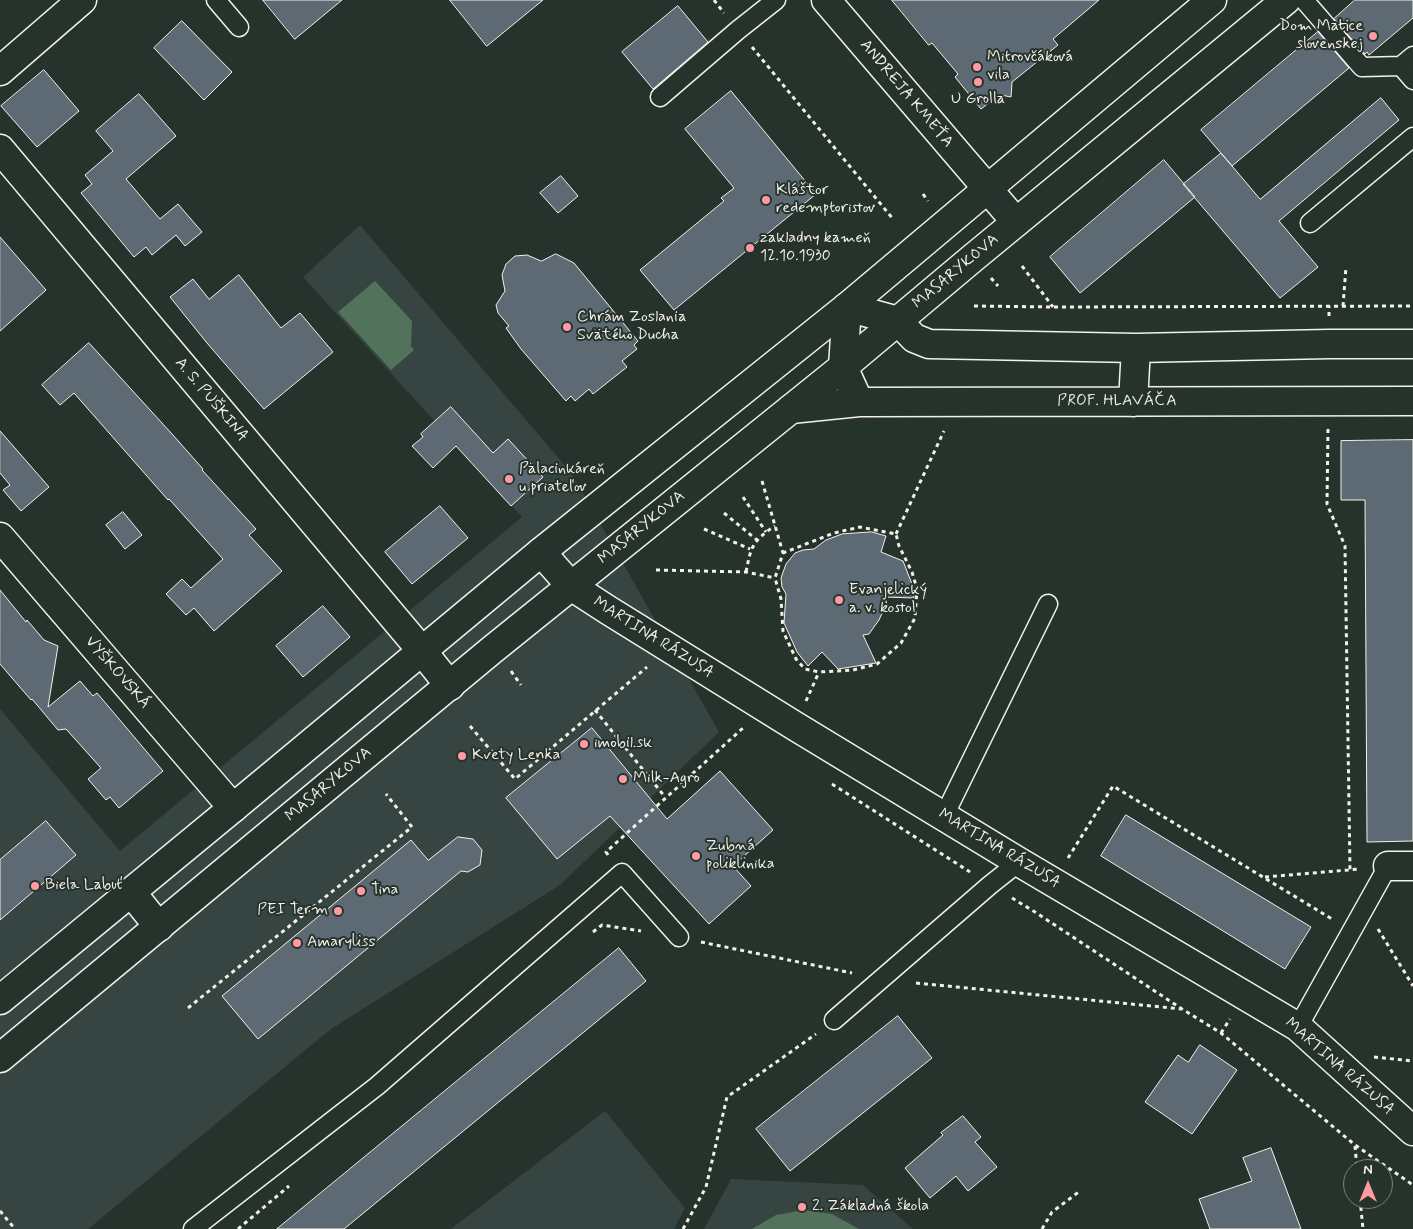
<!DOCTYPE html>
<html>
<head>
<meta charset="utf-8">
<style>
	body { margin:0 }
	#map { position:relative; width:1413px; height:1229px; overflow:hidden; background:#26332d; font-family:Mynerve,sans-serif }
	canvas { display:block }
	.north { position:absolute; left:1343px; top:1159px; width:50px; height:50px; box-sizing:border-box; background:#26332d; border:1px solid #787f78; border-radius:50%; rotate:0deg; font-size:14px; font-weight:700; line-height:20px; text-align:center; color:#f4f1e8 }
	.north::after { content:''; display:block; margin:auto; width:18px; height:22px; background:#ff9aa2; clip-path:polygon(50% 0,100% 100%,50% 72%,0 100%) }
</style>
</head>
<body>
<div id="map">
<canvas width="1413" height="1229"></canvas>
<div class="north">N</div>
</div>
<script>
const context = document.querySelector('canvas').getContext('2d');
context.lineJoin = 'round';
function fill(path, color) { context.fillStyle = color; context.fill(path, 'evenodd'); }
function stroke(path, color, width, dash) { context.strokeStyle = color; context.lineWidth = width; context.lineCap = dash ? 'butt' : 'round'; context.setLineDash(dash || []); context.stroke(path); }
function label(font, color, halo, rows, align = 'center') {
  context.font = font + ' Mynerve,sans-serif'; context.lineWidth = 4; context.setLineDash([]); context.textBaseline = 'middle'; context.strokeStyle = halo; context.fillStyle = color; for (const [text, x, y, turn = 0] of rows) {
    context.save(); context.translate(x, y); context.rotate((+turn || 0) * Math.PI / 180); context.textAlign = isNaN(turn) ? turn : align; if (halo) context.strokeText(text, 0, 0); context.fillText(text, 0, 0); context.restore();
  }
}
fill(new Path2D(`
	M 360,225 L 572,474 L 719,732 L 560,885 L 331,1029 L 88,1229 L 0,1229 L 0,709 L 120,851 L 522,517 L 303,277 Z
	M 605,1111 L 685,1208 L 674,1229 L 451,1229 Z
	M 731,1179 L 863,1185 L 913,1229 L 704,1229 Z`), '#364442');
fill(new Path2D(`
	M 375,281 L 412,321 L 411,346 L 414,350 L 391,370 L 338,312 Z
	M 804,1210 L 832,1214 L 859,1229 L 752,1229 L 776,1215 Z`), '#52725b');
const building = new Path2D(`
	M 263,0 L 342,0 L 295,39 Z
	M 450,0 L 543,0 L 487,46 Z
	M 892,0 L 1099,0 L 1053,39 L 1058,45 L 1012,82 L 1011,97 L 1001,95 L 997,98 L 996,97 L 981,109 L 955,77 L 958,74 L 932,43 L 929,45 Z
	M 1355,0 L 1413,0 L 1413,18 L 1369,55 L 1367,52 L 1365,54 L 1334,19 Z
	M 678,6 L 708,42 L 653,89 L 622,52 Z
	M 182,21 L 232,72 L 204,100 L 154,48 Z
	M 1318,32 L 1349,68 L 1232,166 L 1201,130 Z
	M 44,70 L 79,111 L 37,147 L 1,106 Z
	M 731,91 L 816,194 L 674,310 L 640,270 L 724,201 L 721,198 L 734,188 L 685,129 Z
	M 139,94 L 176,136 L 126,179 L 160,219 L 178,204 L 202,232 L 185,246 L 176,235 L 152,255 L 146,247 L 134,257 L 81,193 L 92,184 L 85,175 L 113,151 L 96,131 Z
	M 1381,98 L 1399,120 L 1279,221 L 1318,267 L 1280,298 L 1183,184 L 1221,153 L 1260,199 Z
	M 1164,160 L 1195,197 L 1080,293 L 1050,257 Z
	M 561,176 L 578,196 L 558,213 L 540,193 Z
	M 0,237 L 46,290 L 0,331 Z
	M 556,254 L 574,263 L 638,341 L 634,345 L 637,349 L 622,361 L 627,367 L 593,394 L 589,389 L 575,401 L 571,396 L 566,401 L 521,349 L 506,328 L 509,326 L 498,313 L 496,305 L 505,291 L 502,275 L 506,264 L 515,256 L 527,255 L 541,261 Z
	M 239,275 L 281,328 L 300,313 L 333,352 L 264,409 L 207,343 L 170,297 L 193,279 L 209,299 Z
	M 89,343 L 172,434 L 203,469 L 202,470 L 256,529 L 249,535 L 282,571 L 214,631 L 194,608 L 186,615 L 166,594 L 182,579 L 191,588 L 223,559 L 169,499 L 168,500 L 74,393 L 60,405 L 42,385 Z
	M 451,407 L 493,453 L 508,439 L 543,477 L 511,506 L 456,446 L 433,468 L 412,446 L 423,437 L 421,434 Z
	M 0,431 L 49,487 L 21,511 L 3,490 L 10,485 L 0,473 Z
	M 1413,440 L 1413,841 L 1367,842 L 1365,500 L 1341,500 L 1341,441 Z
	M 440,506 L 468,538 L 412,584 L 385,552 Z
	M 123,512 L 142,535 L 125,549 L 106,525 Z
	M 872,532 L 886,536 L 881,552 L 903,561 L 912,584 L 914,598 L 885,597 L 888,609 L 883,611 L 879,620 L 869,634 L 863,635 L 876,663 L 838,669 L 822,652 L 808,666 L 797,652 L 784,623 L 786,594 L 782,587 L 781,578 L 786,564 L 795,553 L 803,550 L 814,549 L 826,540 L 842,534 Z
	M 0,590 L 26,622 L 27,620 L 44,640 L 58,646 L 48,707 L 80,681 L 93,696 L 97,693 L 163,771 L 119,808 L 110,797 L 106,800 L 88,779 L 101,768 L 66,729 L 58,730 L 32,699 L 31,700 L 0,664 Z
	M 323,606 L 350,637 L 303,677 L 276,646 Z
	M 592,728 L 667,819 L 720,771 L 773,830 L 733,866 L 751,886 L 709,924 L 610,816 L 557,859 L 506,798 Z
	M 1126,815 L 1311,927 L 1285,969 L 1101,856 Z
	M 46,821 L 76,855 L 0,920 L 0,860 Z
	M 458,837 L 473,839 L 482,850 L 480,865 L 468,872 L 461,871 L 258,1039 L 222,996 L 411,840 L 428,860 Z
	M 619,948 L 646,981 L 344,1229 L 277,1229 Z
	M 898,1016 L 932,1058 L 790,1171 L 756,1129 Z
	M 1200,1045 L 1237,1070 L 1192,1134 L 1145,1102 L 1178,1055 L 1188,1062 Z
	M 963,1116 L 981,1137 L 975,1142 L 997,1167 L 968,1191 L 956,1176 L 930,1198 L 905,1168 L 943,1135 L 941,1133 Z
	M 1271,1148 L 1301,1229 L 1210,1229 L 1199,1199 L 1252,1181 L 1243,1158 Z`);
fill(building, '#5d6a74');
stroke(building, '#f4f1e8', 1);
const lane = new Path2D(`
	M 216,0 L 239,27
	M 1304,0 L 1362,67 L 1401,66 L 1413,80
	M 1401,66 L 1413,56
	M 660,97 L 738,30 L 776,0
	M 1310,223 L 1413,137
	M 944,816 L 1048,604
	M 834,1020 L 990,885 L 1019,862
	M 1298,1027 L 1388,866
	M 193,1229 L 377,1086 L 622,873 L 679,937`);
const street = new Path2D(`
	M 826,0 L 1016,222
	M 0,71 L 82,0
	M 0,149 L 422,651 L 450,686
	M 1413,344 L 1329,344 L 1136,348 L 929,344 L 914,338 L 898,321 L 847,307 L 843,367 L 859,402 L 1413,401
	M 1133,402 L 1136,348
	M 791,409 L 859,402
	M 0,537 L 233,808
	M 541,552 L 571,586 L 608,610 L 795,726 L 1019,862 L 1298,1027 L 1413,1131
	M 1388,866 L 1413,866
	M 131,892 L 159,927`);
const secondary = new Path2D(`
	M 0,1000 L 233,808 L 541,552 L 847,307 L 1212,0
	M 0,1058 L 493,649 L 843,367 L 974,257 L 1286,0`);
stroke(lane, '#f4f1e8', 21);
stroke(street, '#f4f1e8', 31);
stroke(secondary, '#f4f1e8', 31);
stroke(new Path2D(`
	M 714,0 L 724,13
	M 752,47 L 893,219
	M 923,194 L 928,201
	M 1022,266 L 1053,307
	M 991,278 L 998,286
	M 974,306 L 1053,307 L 1413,306
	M 1343,306 L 1346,267
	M 1329,316 L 1329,306
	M 1328,429 L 1327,504 L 1345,546 L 1350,870
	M 762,481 L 783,553 L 775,578 L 781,599 L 783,631 L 796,659 L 805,669 L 819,672 L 853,670 L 877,664 L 901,643 L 915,618 L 917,589 L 912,572 L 899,546 L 896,534 L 860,527 L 834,533 L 783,553
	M 743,497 L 766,532
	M 724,513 L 757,540
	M 704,529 L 750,549
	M 896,534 L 944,431
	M 656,570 L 746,572 L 775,578
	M 746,572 C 751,547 752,541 775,526
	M 511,671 L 521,685
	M 806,701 L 819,672
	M 595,710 L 665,797
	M 470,726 L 515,779 L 647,667
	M 832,784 L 970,872
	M 608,855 L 606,852 L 743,728
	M 1068,858 L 1113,786 L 1332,919
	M 1265,877 L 1360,869
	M 1012,898 L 1035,912 L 1182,1009 L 1221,1033 L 1355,1145 L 1413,1185
	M 1378,929 L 1413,986
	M 593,932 L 602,925 L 641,931
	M 701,942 L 852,973
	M 916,983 L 1182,1009
	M 188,1008 L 412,827 L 386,794
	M 1221,1033 L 1230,1019
	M 1374,1057 L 1413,1061
	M 1355,1146 L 1357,1169
	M 1360,1199 L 1363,1229
	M 0,1211 L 15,1229
	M 238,1229 L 289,1186
	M 683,1229 L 706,1187 L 727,1097 L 816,1034
	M 1042,1229 L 1052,1212 L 1080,1191`), '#f4f1e8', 3, [4, 4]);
stroke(lane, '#26332d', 18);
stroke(street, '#26332d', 28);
stroke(secondary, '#26332d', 28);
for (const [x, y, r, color] of [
	[1373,36,5,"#ff9aa2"],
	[977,67,5,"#ff9aa2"],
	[978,82,5,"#ff9aa2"],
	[766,200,5,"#ff9aa2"],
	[750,248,5,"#ff9aa2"],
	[567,327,5,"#ff9aa2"],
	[509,479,5,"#ff9aa2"],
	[839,600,5,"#ff9aa2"],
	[584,744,5,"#ff9aa2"],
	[462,756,5,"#ff9aa2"],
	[623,779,5,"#ff9aa2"],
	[696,856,5,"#ff9aa2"],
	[35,886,5,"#ff9aa2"],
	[361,891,5,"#ff9aa2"],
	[338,911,5,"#ff9aa2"],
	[297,943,5,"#ff9aa2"],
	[802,1207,5,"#ff9aa2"]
]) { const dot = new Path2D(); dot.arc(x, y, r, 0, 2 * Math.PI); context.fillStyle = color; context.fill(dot); stroke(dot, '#26332d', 2); }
label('16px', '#f4f1e8', '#26332d', [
	["Dom Matice",1363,27,"right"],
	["slovenskej",1363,45,"right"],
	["Mitrovčáková",987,58],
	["vila",987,76],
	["U Grolla",978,100,"center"],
	["Kláštor",776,191],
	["redemptoristov",776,209],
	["zakladny kameň",760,239],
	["12.10.1930",760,257],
	["Chrám Zoslania",577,318],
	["Svätého Ducha",577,336],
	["Palacinkáreň",519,470],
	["u priateľov",519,488],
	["Evanjelický",849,591],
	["a. v. kostol",849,609],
	["imobil.sk",594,744],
	["Kvety Lenka",472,756],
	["Milk-Agro",633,779],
	["Zubná",706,847],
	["poliklinika",706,865],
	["Biela Labuť",45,886],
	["Tina",371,891],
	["PEI Term",328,911,"right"],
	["Amaryliss",307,943],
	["2. Základná škola",812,1207]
], 'left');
label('16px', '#f4f1e8', '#26332d', [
	["ANDREJA KMEŤA",906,94,50],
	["MASARYKOVA",956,272,-40],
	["A. S. PUŠKINA",211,400,50],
	["PROF. HLAVÁČA",1117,402],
	["MASARYKOVA",642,528,-39],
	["MARTINA RÁZUSA",653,638,32],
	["VYŠKOVSKÁ",117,673,49],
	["MASARYKOVA",329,785,-40],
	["MARTINA RÁZUSA",999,849,31],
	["MARTINA RÁZUSA",1339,1067,41]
]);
</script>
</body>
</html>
